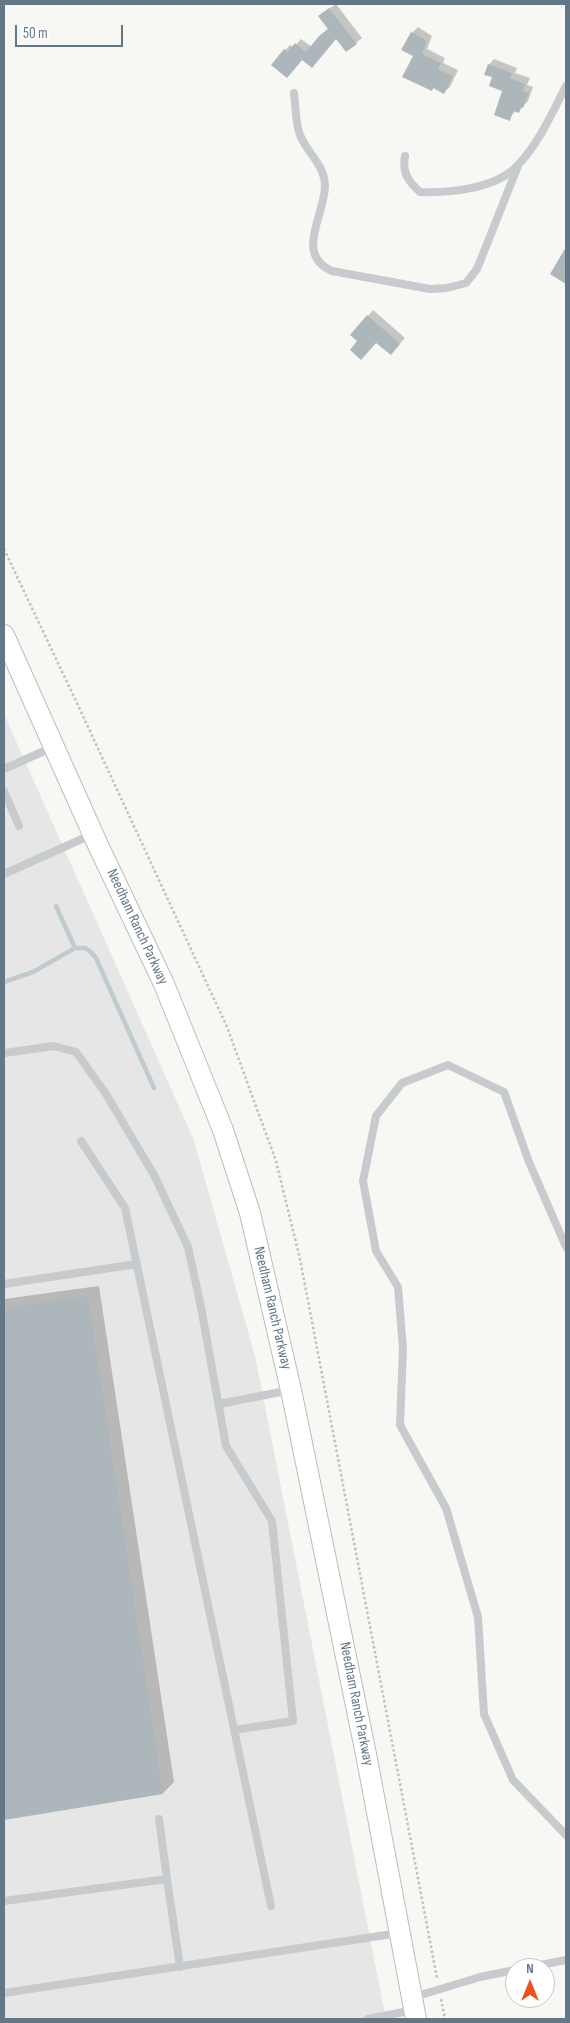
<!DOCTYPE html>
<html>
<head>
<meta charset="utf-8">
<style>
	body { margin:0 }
	#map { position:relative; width:570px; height:2023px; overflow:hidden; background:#f7f7f4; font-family:"Sofia Sans Condensed",sans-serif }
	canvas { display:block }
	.frame { position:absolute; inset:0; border:5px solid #647787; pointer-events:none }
	.north { position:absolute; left:505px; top:1958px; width:50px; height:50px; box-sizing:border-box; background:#fff; border:1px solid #c1c9cf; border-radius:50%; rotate:0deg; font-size:14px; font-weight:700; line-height:20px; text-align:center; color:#647787 }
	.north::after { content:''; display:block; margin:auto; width:18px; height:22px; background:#f14f1a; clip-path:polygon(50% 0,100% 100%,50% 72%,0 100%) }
	.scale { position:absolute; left:15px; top:25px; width:108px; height:22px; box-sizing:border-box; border:2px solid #647787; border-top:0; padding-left:6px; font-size:15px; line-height:18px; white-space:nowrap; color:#647787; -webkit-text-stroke:4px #fff; paint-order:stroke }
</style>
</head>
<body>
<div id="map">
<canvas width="570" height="2023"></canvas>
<div class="frame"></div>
<div class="north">N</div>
<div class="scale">50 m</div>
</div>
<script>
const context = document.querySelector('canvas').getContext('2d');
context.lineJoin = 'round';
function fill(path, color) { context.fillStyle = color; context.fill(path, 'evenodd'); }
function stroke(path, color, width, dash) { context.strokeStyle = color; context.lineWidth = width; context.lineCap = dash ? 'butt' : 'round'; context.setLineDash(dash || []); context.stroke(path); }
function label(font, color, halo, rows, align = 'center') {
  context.font = font + ' "Sofia Sans Condensed",sans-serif'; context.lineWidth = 5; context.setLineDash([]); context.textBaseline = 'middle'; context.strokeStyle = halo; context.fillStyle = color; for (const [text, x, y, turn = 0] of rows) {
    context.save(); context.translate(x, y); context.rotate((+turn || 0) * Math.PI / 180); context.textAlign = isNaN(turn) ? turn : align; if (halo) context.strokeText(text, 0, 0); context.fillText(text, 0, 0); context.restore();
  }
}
fill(new Path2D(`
	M 4,714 L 193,1138 L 255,1356 L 386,2019 L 4,2019 Z`), '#e5e6e5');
fill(new Path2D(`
	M 336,4 L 362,38 L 346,51 L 336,38 L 303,59 L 287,77 L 285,50 L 290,45 L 294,47 L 301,39 L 312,47 L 329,28 L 326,11 Z
	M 418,27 L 432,36 L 427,49 L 445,58 L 443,63 L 458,70 L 450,87 L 444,92 L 434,87 L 432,90 L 415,55 L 403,50 L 412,33 Z
	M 494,59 L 517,68 L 515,73 L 530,78 L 527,85 L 533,87 L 528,101 L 519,111 L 516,110 L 509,119 L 504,90 L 494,77 L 489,65 Z
	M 373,310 L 405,338 L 396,348 L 377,341 L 359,341 L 368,316 Z
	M 99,1286 L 174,1782 L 163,1793 L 4,1819 L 4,1299 Z`), '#0003');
stroke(new Path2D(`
	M 56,906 L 75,948
	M 4,982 L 33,972 L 75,948 L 85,948 L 91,952 L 96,958 L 154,1088`), '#c0cbd0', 4.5);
fill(new Path2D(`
	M 329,8 L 357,44 L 346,52 L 336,39 L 312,68 L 302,60 L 287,78 L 271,65 L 284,49 L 288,52 L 295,43 L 306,52 L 319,36 L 328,29 L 318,16 Z
	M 411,32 L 423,38 L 427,42 L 422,54 L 441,63 L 438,69 L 453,76 L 444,94 L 433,88 L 432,91 L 402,77 L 413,56 L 401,50 Z
	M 488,64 L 512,73 L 510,78 L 525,84 L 523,91 L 529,93 L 523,108 L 521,107 L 519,113 L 513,111 L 510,121 L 494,115 L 502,91 L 489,86 L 492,77 L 484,75 Z
	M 566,247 L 566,284 L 550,274 Z
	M 367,315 L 400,344 L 391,355 L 376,343 L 361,360 L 350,350 L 357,341 L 350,335 Z
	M 88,1296 L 163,1794 L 4,1820 L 4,1308 Z`), '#adb6bb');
const secondary = new Path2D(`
	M 4,635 L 97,843 L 164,984 L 223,1130 L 250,1213 L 291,1390 L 366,1754 L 416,2019`);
stroke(secondary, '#b9bec3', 22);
stroke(new Path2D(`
	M 4,549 L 76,701 L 227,1027 L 276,1161 L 300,1259 L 437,1978
	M 441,1999 L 445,2019`), '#bec1c3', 2.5, [2.5, 2.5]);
stroke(new Path2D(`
	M 294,93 C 296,106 295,123 300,135 C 307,153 325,165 325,186 C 325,215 294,254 332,271 L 430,289 L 447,288 L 466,283 L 477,269 L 518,166
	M 405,156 C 402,173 408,181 420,192 C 449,193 497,189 518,165 C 539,143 552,113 566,86
	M 4,769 L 53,747
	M 4,791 L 19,826
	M 4,874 L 93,834
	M 4,1053 L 54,1046 L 76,1052 L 106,1094 L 154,1175 L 188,1247 L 201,1307 L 226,1446 L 272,1521 L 293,1721 L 234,1730
	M 81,1141 L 125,1208 L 271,1906
	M 566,1247 L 529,1162 L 504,1092 L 448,1065 L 402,1083 L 376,1116 L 363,1181 L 376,1251 L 398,1287 L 403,1349 L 400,1425 L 446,1508 L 478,1617 L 484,1714 L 513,1780 L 566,1835
	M 4,1284 L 137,1264
	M 219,1404 L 291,1390
	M 167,1879 L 180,1967
	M 4,1901 L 167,1879 L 159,1819
	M 525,1968 L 566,1960
	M 4,1993 L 399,1933
	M 414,1997 L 480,1977 L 515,1970
	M 368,2019 L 414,2010`), '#c7cbce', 8);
stroke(secondary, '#fff', 20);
label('15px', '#647787', '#fff', [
	["Needham Ranch Parkway",137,927,65],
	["Needham Ranch Parkway",272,1308,77],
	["Needham Ranch Parkway",356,1704,79]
]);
</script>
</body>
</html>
